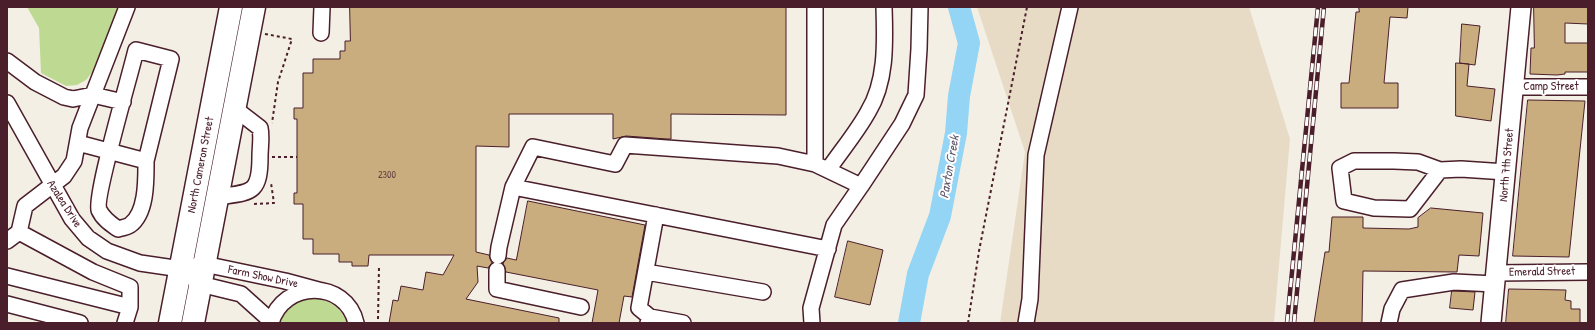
<!DOCTYPE html>
<html>
<head>
<meta charset="utf-8">
<style>
	body { margin:0 }
	#map { position:relative; width:1595px; height:330px; overflow:hidden; background:#f4efe5; font-family:"Patrick Hand",sans-serif }
	canvas { display:block }
	.frame { position:absolute; inset:0; border:8px solid #4a1f2b; pointer-events:none }
</style>
</head>
<body>
<div id="map">
<canvas width="1595" height="330"></canvas>
<div class="frame"></div>
</div>
<script>
const context = document.querySelector('canvas').getContext('2d');
context.lineJoin = 'round';
function fill(path, color) { context.fillStyle = color; context.fill(path, 'evenodd'); }
function stroke(path, color, width, dash) { context.strokeStyle = color; context.lineWidth = width; context.lineCap = dash ? 'butt' : 'round'; context.setLineDash(dash || []); context.stroke(path); }
function label(font, color, halo, rows, align = 'center') {
  context.font = font + ' "Patrick Hand",sans-serif'; context.lineWidth = 4; context.setLineDash([]); context.textBaseline = 'middle'; context.strokeStyle = halo; context.fillStyle = color; for (const [text, x, y, turn = 0] of rows) {
    context.save(); context.translate(x, y); context.rotate((+turn || 0) * Math.PI / 180); context.textAlign = isNaN(turn) ? turn : align; if (halo) context.strokeText(text, 0, 0); context.fillText(text, 0, 0); context.restore();
  }
}
fill(new Path2D(`
	M 977,7 L 1249,7 L 1290,139 L 1274,323 L 1000,323 L 1025,152 Z`), '#e7dbc6');
fill(new Path2D(`
	M 27,7 L 118,7 L 94,70 L 86,80 L 77,85 L 66,86 L 41,73 L 39,28 Z
	M 316,298 C 330,301 342,308 347,323 L 280,323 C 287,307 298,299 316,298 Z`), '#beda92');
stroke(new Path2D(`
	M 909,323 L 918,274 L 940,216 L 956,133 L 959,96 L 969,43 L 959,7`), '#94d5f6', 22);
const building = new Path2D(`
	M 350,7 L 786,7 L 786,115 L 671,114 L 671,139 L 667,139 L 626,136 L 613,139 L 613,114 L 509,114 L 509,147 L 476,146 L 476,252 L 489,255 L 492,263 L 488,268 L 477,266 L 478,282 L 466,299 L 559,318 L 559,323 L 389,323 L 393,300 L 398,301 L 401,286 L 423,290 L 426,272 L 443,275 L 454,255 L 369,255 L 368,266 L 352,266 L 352,262 L 339,262 L 339,254 L 313,254 L 313,239 L 303,239 L 303,204 L 294,204 L 294,193 L 297,193 L 297,119 L 294,119 L 294,108 L 303,108 L 303,73 L 313,73 L 313,59 L 340,59 L 340,51 L 345,51 L 345,41 L 350,41 Z
	M 1359,7 L 1408,7 L 1407,18 L 1390,17 L 1384,83 L 1398,83 L 1398,108 L 1341,108 L 1341,83 L 1349,83 L 1356,12 L 1359,12 Z
	M 1534,7 L 1588,7 L 1588,24 L 1565,23 L 1565,43 L 1588,43 L 1588,72 L 1565,72 L 1565,74 L 1557,75 L 1530,74 L 1531,48 L 1534,48 Z
	M 1462,24 L 1480,26 L 1475,65 L 1460,63 Z
	M 1456,63 L 1469,64 L 1467,86 L 1495,89 L 1491,121 L 1456,116 Z
	M 1528,100 L 1585,101 L 1569,257 L 1513,256 Z
	M 528,201 L 645,225 L 632,297 L 624,296 L 619,323 L 592,323 L 598,290 L 506,272 L 503,263 L 507,258 L 516,260 Z
	M 1431,208 L 1483,213 L 1479,256 L 1459,255 L 1457,272 L 1363,271 L 1362,323 L 1314,323 L 1325,252 L 1329,252 L 1332,217 L 1363,217 L 1363,228 L 1409,229 L 1418,227 L 1418,218 Z
	M 848,241 L 883,250 L 870,305 L 835,297 Z
	M 1509,289 L 1566,290 L 1565,300 L 1571,301 L 1571,309 L 1580,309 L 1580,323 L 1507,323 L 1506,322 Z
	M 1452,291 L 1475,292 L 1473,310 L 1450,308 Z`);
fill(building, '#c9ad7f');
stroke(building, '#4a1f2b', 1);
const minor = new Path2D(`
	M 321,33 L 322,7
	M 7,61 L 35,82 L 64,97 L 73,99 L 93,95 L 123,102
	M 1514,87 L 1588,87
	M 7,103 L 72,219 L 88,238 L 107,251 L 140,263 L 181,269 L 204,264 L 285,281 L 322,291
	M 78,143 C 101,149 123,155 146,161 C 146,179 147,213 130,225 C 127,227 122,228 118,229 C 111,224 103,219 99,210 C 94,198 131,72 136,50 L 171,59 L 146,161
	M 815,164 L 778,156 L 625,145 L 615,164 L 533,147 L 513,187 L 828,249
	M 828,170 C 841,151 857,132 868,112 C 887,81 885,41 884,7
	M 1440,170 L 1418,162 L 1394,161 L 1354,161 L 1340,168 L 1344,201 L 1374,208 L 1410,209 L 1440,170 L 1461,169 L 1506,172
	M 861,186 L 902,124 L 916,95 L 919,49 L 920,7
	M 217,197 C 251,192 260,195 260,156 C 260,147 262,137 260,128 L 234,108
	M 19,232 L 93,272 L 130,287 L 130,307 L 125,323
	M 7,241 L 19,232 L 25,206 L 64,176 L 74,161 L 80,128 L 127,7
	M 498,256 L 499,247 L 513,187
	M 497,270 L 497,289 L 581,307
	M 646,272 L 763,292
	M 1496,273 L 1588,272
	M 7,276 L 130,307
	M 193,278 L 200,284 L 241,294 L 271,321
	M 7,304 L 80,323
	M 650,317 L 639,308 L 656,215
	M 271,323 C 283,280 346,279 356,323
	M 648,323 L 650,317 L 683,323
	M 812,323 L 811,308 L 834,225 L 861,186 L 815,164 L 815,7
	M 1026,323 L 1030,299 L 1036,155 L 1070,7
	M 1389,323 L 1392,309 L 1402,290 L 1454,282 L 1495,284`);
const major = new Path2D(`
	M 1491,323 L 1521,7`);
const highway = new Path2D(`
	M 170,323 L 231,7
	M 193,323 L 254,7`);
stroke(minor, '#4a1f2b', 18);
stroke(major, '#4a1f2b', 22);
stroke(highway, '#4a1f2b', 25);
stroke(new Path2D(`
	M 265,34 L 292,39 L 278,82 L 272,123
	M 272,157 L 297,157
	M 254,204 L 274,203 L 271,183
	M 378,319 L 379,266
	M 968,323 L 979,251 L 1027,7`), '#4a1f2b', 2, [3, 3]);
stroke(minor, '#fff', 15);
stroke(major, '#fff', 19);
stroke(highway, '#fff', 22);
const rail = new Path2D(`
	M 1287,323 L 1318,7
	M 1294,323 L 1324,7`);
stroke(rail, '#4a1f2b', 4.5);
stroke(rail, '#fff', 3, [9]);
label('10px', '#6a4240', null, [
	["2300",387,175]
]);
label('12px', '#4a1f2b', '#fff', [
	["Camp Street",1551,87],
	["North Cameron Street",201,165,-79],
	["North 7th Street",1507,165,-85],
	["Azalea Drive",64,204,57],
	["Emerald Street",1542,272,-1],
	["Farm Show Drive",263,277,12]
]);
label('italic 13px', '#605668', '#fff', [
	["Paxton Creek",950,167,-80]
]);
</script>
</body>
</html>
